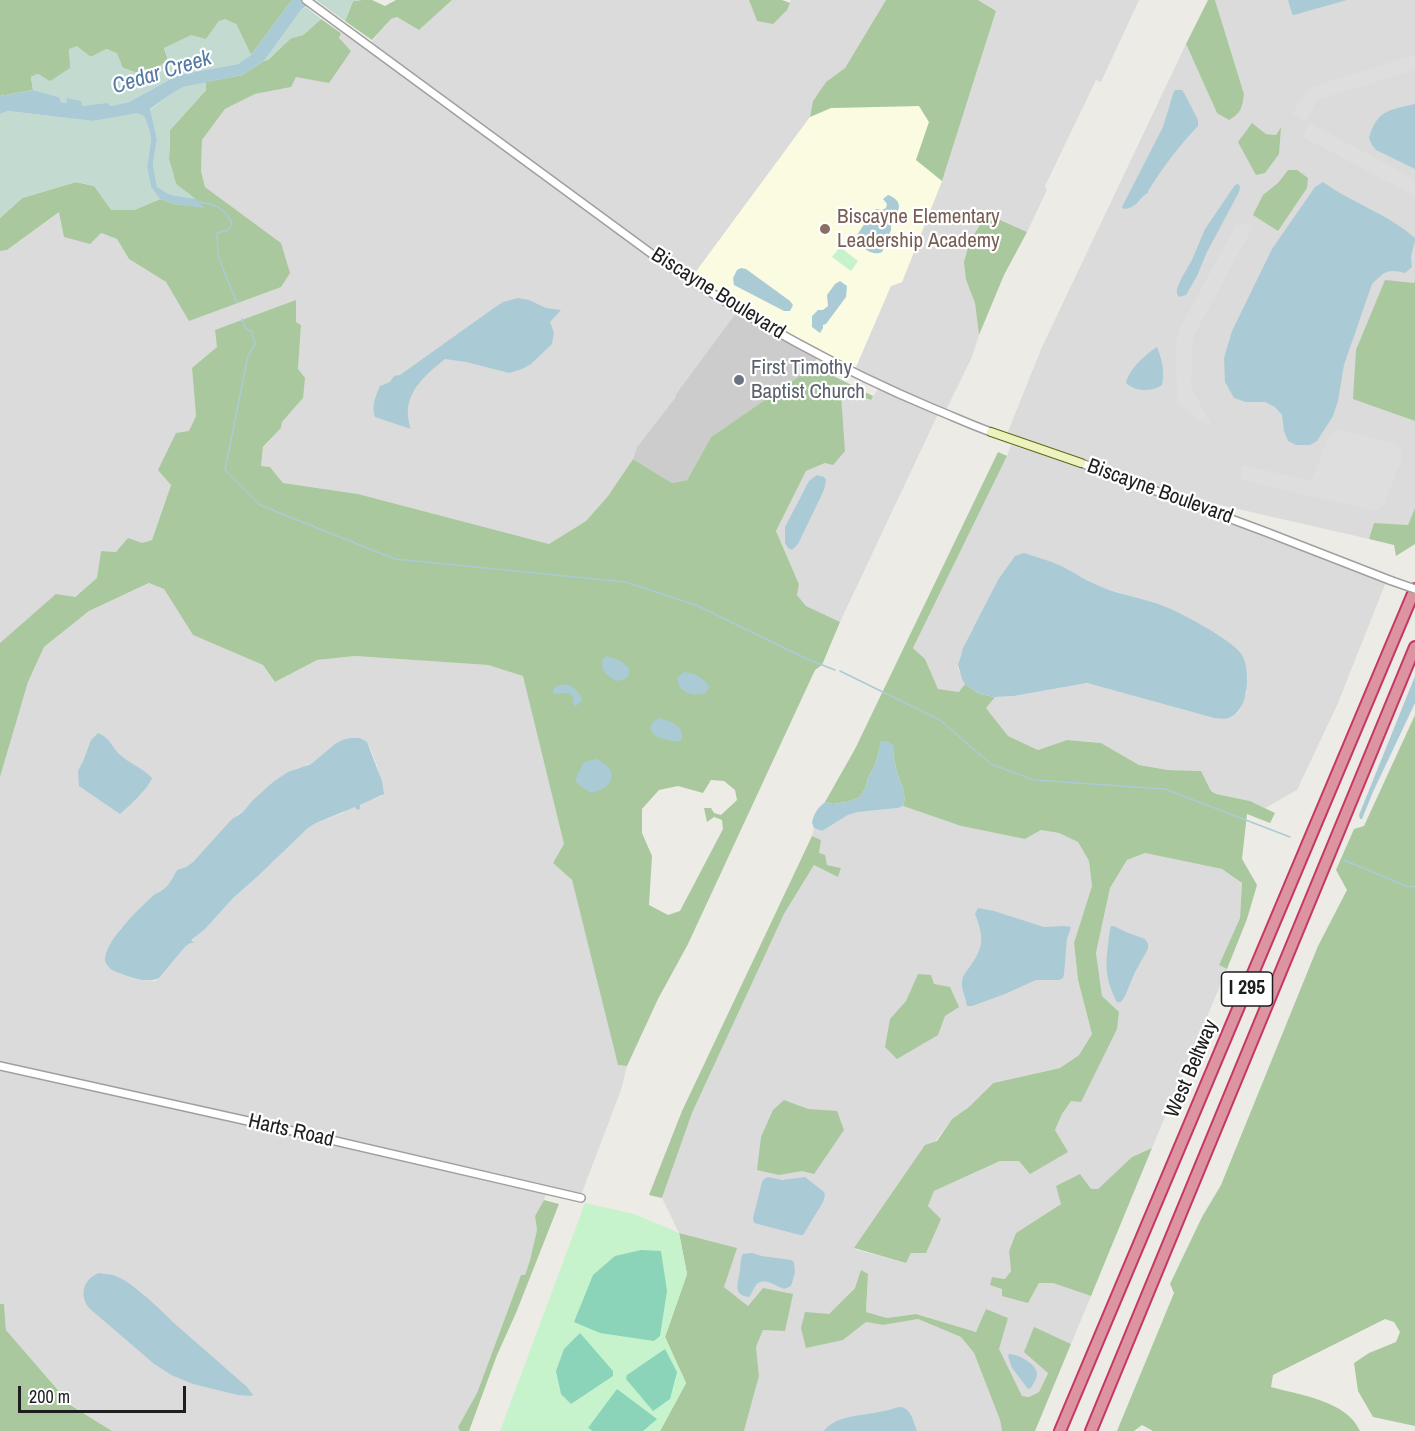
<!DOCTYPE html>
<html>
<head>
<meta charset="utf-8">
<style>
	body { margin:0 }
	#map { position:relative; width:1415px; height:1431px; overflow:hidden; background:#edebe5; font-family:"Archivo Narrow",sans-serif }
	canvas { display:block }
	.scale { position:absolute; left:18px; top:1386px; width:168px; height:27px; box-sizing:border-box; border:3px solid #1e1e1e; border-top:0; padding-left:8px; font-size:18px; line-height:21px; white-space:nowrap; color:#1e1e1e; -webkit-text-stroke:4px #fff; paint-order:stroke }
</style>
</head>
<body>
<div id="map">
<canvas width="1415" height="1431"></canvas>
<div class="scale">200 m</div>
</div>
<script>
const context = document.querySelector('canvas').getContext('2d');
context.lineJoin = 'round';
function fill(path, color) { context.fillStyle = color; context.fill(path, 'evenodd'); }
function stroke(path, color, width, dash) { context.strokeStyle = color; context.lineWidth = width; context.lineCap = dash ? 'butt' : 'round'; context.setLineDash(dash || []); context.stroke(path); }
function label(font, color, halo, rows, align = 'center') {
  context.font = font + ' "Archivo Narrow",sans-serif'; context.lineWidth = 4.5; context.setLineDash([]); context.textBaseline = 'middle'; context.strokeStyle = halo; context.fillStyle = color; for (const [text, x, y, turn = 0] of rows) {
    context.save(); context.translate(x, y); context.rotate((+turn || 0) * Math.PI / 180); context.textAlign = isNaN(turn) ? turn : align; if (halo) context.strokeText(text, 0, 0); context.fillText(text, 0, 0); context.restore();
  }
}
fill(new Path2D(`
	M 452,0 L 749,0 L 757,21 L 790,3 L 791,0 L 886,0 L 845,68 L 826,82 L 813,101 L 810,117 L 692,277 L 638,240 L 370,44 L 391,19 L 398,17 L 419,30 Z
	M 978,0 L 1139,0 L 1101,82 L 1096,80 L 1045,186 L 1047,190 L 1027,232 L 988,214 L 966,280 L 975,303 L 979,335 L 972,357 L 946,410 L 878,381 L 855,369 L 891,285 L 902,282 L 942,181 L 996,11 Z
	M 1215,0 L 1415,0 L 1415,280 L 1353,398 L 1415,421 L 1415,508 L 1408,525 L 1374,524 L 1369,539 L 1190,498 L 1091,461 L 1007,434 L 1042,347 L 1186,44 L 1217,113 L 1244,94 ZM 1252,123 L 1266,134 L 1276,135 L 1280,129 L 1256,175 Z
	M 341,33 L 346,34 L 643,251 L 736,313 L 676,394 L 675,398 L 637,447 L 633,459 L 608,496 L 586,521 L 549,544 L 358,494 L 283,483 L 270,467 L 261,466 L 263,448 L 281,428 L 282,422 L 303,398 L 298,370 L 301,325 L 296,322 L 296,301 L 217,347 L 192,369 L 196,416 L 189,432 L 152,540 L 116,552 L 101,551 L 98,578 L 74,597 L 0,643 L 0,251 L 7,250 L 59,212 L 101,233 L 117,239 L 129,259 L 166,282 L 189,320 L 281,243 L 205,187 L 201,171 L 202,140 L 225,109 L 255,94 L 290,87 L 296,77 L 339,38 Z
	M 879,388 L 938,414 L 840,622 L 806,606 L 797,595 L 799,583 L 776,531 L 806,471 L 825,463 L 844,391 L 870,400 Z
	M 1011,445 L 1058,459 L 1386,582 L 1338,703 L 1297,790 L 1265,808 L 1250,801 L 1216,794 L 1211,791 L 1201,771 L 1168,770 L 1139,765 L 1101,743 L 1067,740 L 1038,750 L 1008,736 L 986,708 L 995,697 L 1014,696 L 1087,683 L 1214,718 L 1230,718 L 1238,713 L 1247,692 L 1228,642 L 1209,630 L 1174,611 L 1161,605 L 1103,588 L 1058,565 L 972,629 L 960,656 L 958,669 L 965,684 L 960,692 L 938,689 L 925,659 L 913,648 L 1007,456 Z
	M 150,583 L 164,589 L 193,635 L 263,665 L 275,682 L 317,660 L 355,656 L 488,665 L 524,676 L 564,844 L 554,863 L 572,880 L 618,1065 L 627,1066 L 621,1090 L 581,1195 L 0,1062 L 0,777 L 28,682 L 44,647 L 89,611 ZM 350,738 L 359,739 L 367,744 L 370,748 L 378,768 L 382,796 L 365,802 L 360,806 L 357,810 L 355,807 L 344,811 L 343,813 L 316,823 L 308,828 L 257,877 L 233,898 L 191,940 L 190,943 L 185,947 L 159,978 L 155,981 L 149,981 L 130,977 L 114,971 L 107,966 L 106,955 L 121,928 L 155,894 L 163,891 L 173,879 L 177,870 L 186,867 L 193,862 L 238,814 L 243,812 L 273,782 L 298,768 L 303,767 L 308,764 L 311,764 L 335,744 L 342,740 Z
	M 903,806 L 961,826 L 1025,839 L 1041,830 L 1059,833 L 1078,842 L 1089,861 L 1092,886 L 1074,944 L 1078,980 L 1092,1034 L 1079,1055 L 1060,1068 L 992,1083 L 969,1107 L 952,1119 L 854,1249 L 906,1263 L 911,1253 L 926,1253 L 940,1219 L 928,1206 L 934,1191 L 1000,1161 L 1019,1161 L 1067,1152 L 1055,1130 L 1062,1114 L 1071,1101 L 1118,1012 L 1102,996 L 1096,953 L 1110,888 L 1127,860 L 1145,853 L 1222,869 L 1242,883 L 1240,918 L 1219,965 L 1227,969 L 1152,1148 L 1132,1157 L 1098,1189 L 1091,1189 L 1061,1204 L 1016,1233 L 1009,1251 L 1011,1271 L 1005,1279 L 992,1277 L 1002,1289 L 1028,1303 L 1039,1283 L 1053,1283 L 1091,1296 L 1071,1344 L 1034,1328 L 1048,1372 L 1039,1392 L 1029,1397 L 1022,1396 L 998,1349 L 1008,1318 L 987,1310 L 976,1332 L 916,1314 L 887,1318 L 866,1312 L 868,1274 L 829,1314 L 843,1340 L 866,1322 L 883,1325 L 918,1319 L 961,1337 L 974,1353 L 1000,1420 L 1002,1431 L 744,1431 L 759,1376 L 756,1347 L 763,1330 L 763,1288 L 748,1306 L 724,1287 L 736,1248 L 679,1233 L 662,1198 L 692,1113 L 784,914 L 814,865 L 838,876 L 841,868 L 827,865 L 819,853 L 821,840 L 812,836 L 814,828 L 822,831 L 848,815 L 858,812 L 897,808 Z
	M 0,1070 L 117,1095 L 546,1192 L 544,1200 L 535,1216 L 537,1230 L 530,1260 L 525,1275 L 521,1275 L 477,1393 L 458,1427 L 460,1431 L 112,1431 L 73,1406 L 6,1330 L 4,1304 L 0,1304 Z`), '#dbdbdb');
fill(new Path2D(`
	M 919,106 L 929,122 L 916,160 L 942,181 L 902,282 L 891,286 L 855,369 L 720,295 L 692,277 L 810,117 L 831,108 Z`), '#fafbe0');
fill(new Path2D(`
	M 736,313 L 817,358 L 814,366 L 711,437 L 687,480 L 672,483 L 633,459 L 637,447 L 675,398 L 676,394 Z`), '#ccc');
fill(new Path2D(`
	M 0,0 L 292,0 L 251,55 L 236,24 L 219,21 L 206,40 L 164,48 L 168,60 L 146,76 L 123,68 L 107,49 L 91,57 L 69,50 L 71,68 L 50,82 L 38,74 L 31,77 L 33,90 L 0,96 Z
	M 362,0 L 372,0 L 385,6 L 396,0 L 452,0 L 419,30 L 397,17 L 391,19 L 372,40 L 345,21 L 353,1 Z
	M 749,0 L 782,0 L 790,3 L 787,10 L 773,24 L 757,21 Z
	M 886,0 L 978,0 L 996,11 L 942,181 L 916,160 L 929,122 L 919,106 L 831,108 L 810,117 L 813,101 L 826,82 L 845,68 Z
	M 1208,0 L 1215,0 L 1244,94 C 1242,108 1241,113 1229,120 L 1217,113 L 1186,44 Z
	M 321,19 L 341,33 L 339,38 L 351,51 L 329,83 L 296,77 L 291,87 L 255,94 L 225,109 L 202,140 L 201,171 L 205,187 L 281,243 L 290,273 L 281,287 L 189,321 L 166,282 L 129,259 L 117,239 L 101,233 L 90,244 L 64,237 L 59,212 L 7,250 L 0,251 L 0,218 L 22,198 L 76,182 L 94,186 L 134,210 L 160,199 L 175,204 L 203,207 L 176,184 L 169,160 L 170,130 L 206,90 L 206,82 L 242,75 L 264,61 L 269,59 L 291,38 L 303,35 Z
	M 1252,123 L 1266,134 L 1276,135 L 1281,127 L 1279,154 L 1265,173 L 1256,175 L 1238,142 Z
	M 1288,170 L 1297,170 L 1308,178 L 1307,188 L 1278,231 L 1253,215 L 1263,195 L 1278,183 Z
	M 987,214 L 1027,232 L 1004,275 L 979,335 L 975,303 L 966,280 L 964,262 L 970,241 Z
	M 1385,280 L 1414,283 L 1415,280 L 1415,421 L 1353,399 L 1356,350 Z
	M 296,300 L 296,322 L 301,325 L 298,369 L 305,378 L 303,398 L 282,422 L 281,428 L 263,447 L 261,466 L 270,467 L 283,483 L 358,494 L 549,544 L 586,521 L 608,496 L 633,459 L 672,483 L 687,480 L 711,437 L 814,366 L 873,396 L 871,400 L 843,391 L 841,395 L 845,451 L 833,465 L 825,463 L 806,471 L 776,531 L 799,584 L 797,595 L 806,606 L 840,622 L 822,665 L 815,670 L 688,944 L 658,999 L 627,1066 L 618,1065 L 572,880 L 553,863 L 564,844 L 523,676 L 488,665 L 355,656 L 317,660 L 275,682 L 263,665 L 193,635 L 164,589 L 149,583 L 89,611 L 44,647 L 28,682 L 0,777 L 0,643 L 56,594 L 75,597 L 97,578 L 101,551 L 116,552 L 128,538 L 142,543 L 152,540 L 171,485 L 158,470 L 176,433 L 189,431 L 196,416 L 192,368 L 217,347 L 215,330 ZM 711,780 L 724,781 L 735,790 L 737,800 L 721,815 L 714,813 L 711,808 L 704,808 L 707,822 L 714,817 L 722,820 L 723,829 L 680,911 L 668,915 L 649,905 L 652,856 L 642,833 L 642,809 L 659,790 L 678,786 L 703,793 Z
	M 998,452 L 1007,456 L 913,648 L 925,659 L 938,689 L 959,692 L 965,684 L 980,694 L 995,697 L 986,708 L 1008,736 L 1038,750 L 1067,740 L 1101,743 L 1139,765 L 1168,770 L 1201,771 L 1211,791 L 1216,794 L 1250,801 L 1275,813 L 1270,823 L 1247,814 L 1242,859 L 1257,885 L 1247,919 L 1227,969 L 1219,965 L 1240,918 L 1242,883 L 1222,869 L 1145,853 L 1127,860 L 1110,888 L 1096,953 L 1102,996 L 1119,1012 L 1117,1029 L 1081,1102 L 1071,1101 L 1062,1114 L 1055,1130 L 1068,1152 L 1030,1174 L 1019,1161 L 1000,1161 L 934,1191 L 928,1206 L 941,1219 L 926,1253 L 911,1253 L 906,1263 L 854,1248 L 925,1145 L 937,1141 L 952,1119 L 969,1107 L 993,1083 L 1060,1068 L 1079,1055 L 1092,1034 L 1078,980 L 1074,943 L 1092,886 L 1089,861 L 1078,842 L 1059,833 L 1041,830 L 1025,839 L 961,826 L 903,806 C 908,794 899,781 896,769 C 894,761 893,753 893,745 L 881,742 L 876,763 L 868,778 L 866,787 L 860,797 L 847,802 L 833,804 L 825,802 L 855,749 Z
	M 1415,508 L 1415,544 L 1396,556 L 1394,545 L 1369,539 L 1374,523 L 1408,525 Z
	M 1415,715 L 1415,1426 L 1373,1417 L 1358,1391 L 1354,1363 L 1369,1353 L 1396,1342 L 1400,1332 L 1394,1322 L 1385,1319 L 1273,1375 L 1271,1387 C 1300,1395 1347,1401 1360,1431 L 1153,1431 L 1142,1425 L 1134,1431 L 1117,1431 L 1174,1293 L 1170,1284 L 1202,1217 L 1221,1185 L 1318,946 L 1347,890 L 1336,870 L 1354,829 L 1364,826 Z
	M 812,836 L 821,840 L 819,853 L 825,855 L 827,865 L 841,868 L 838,877 L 814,865 L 784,914 L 692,1113 L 662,1198 L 649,1195 L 682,1111 Z
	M 918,974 L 931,975 L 934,984 L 950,987 L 959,1007 L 945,1016 L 938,1035 L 897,1059 L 885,1047 L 890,1019 L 906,1001 Z
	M 784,1100 L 808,1109 L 837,1111 L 844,1130 L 814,1174 L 802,1171 L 779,1175 L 757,1170 L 761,1137 L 773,1110 Z
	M 1152,1148 L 1091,1296 L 1053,1283 L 1039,1283 L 1028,1303 L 1002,1296 L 1002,1289 L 990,1285 L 992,1277 L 1005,1279 L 1011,1271 L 1009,1251 L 1016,1233 L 1061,1204 L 1056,1186 L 1080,1174 L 1091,1189 L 1098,1189 L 1132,1157 Z
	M 544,1200 L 559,1204 L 516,1313 L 497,1355 L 469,1431 L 460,1431 L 458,1427 L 477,1393 L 521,1275 L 525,1275 L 530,1260 L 537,1230 L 535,1216 Z
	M 679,1233 L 737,1248 L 724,1287 L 748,1306 L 763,1288 L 793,1294 L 785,1331 L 763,1330 L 756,1347 L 759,1376 L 744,1431 L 660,1431 L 686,1383 L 665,1337 L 687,1274 Z
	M 861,1270 L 868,1274 L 866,1312 L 887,1318 L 916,1314 L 976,1332 L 986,1309 L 1008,1318 L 999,1349 L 1022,1396 L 1029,1397 L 1039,1392 L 1048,1373 L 1024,1352 L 1034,1327 L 1071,1344 L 1035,1431 L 1002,1431 L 1000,1420 L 974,1353 L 961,1337 L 918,1319 L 883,1325 L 866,1322 L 843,1340 L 806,1348 L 801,1328 L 805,1312 L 829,1314 L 855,1288 Z
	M 0,1304 L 4,1304 L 6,1330 L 72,1406 L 112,1431 L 0,1431 Z`), '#a9c89e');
fill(new Path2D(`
	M 316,0 L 362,0 L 353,1 L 345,21 Z
	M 306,7 L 321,19 L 303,35 L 291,38 L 269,59 L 264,61 L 301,10 Z
	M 225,19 L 236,24 L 251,55 L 238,64 L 178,75 L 129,102 L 110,106 L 108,104 L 82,106 L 66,99 L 67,103 L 61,102 L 59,97 L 33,90 L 31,77 L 38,74 L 50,81 L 70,68 L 69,49 L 77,46 L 91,57 L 107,49 L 117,53 L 123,68 L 146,76 L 168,60 L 164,48 L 191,35 L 206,39 L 219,21 Z
	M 206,82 L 206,90 L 170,130 L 169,160 L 176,184 L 196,199 L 171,195 L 157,187 L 153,164 L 157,139 L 150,110 L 168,96 L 183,87 Z
	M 8,111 L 93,121 L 137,112 L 144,116 L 149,129 L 151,140 L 147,167 L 151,187 L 160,199 L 134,210 L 111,210 L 94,186 L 76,182 L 22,198 L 0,218 L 0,114 Z`), '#c3dad0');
fill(new Path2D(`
	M 840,247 L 858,261 L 851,271 L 832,257 Z
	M 585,1203 L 634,1214 L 679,1233 L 687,1274 L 665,1337 L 686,1383 L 660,1431 L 500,1431 Z`), '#c6f3cb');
fill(new Path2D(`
	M 641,1250 L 661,1251 L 667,1291 L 660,1336 L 654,1341 L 600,1333 L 574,1322 L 593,1275 L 615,1256 Z
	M 580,1333 L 613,1371 L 613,1376 L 571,1404 L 561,1394 L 556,1371 L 564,1349 Z
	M 665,1349 L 677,1372 L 670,1399 L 653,1411 L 626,1379 L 627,1375 Z
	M 617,1389 L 657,1419 L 643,1431 L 593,1431 L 588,1428 Z`), '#8bd4ba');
fill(new Path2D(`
	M 1415,55 L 1415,70 L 1323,98 L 1316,102 L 1306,121 L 1292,114 L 1305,93 L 1314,86 Z
	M 1309,123 L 1415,179 L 1415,196 L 1303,137 Z
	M 1236,224 L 1254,225 L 1193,337 L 1191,385 L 1193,391 L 1211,424 L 1208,426 L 1177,403 L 1176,343 L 1179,330 Z
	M 1337,430 L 1342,430 L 1393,443 L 1400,447 L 1402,455 L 1401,461 L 1384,504 L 1380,509 L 1371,510 L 1241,480 L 1242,465 L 1307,480 L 1312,479 L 1327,441 L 1332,433 Z`), '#dedede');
fill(new Path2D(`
	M 292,0 L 314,0 L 301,10 L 264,61 L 242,75 L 183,87 L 168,96 L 150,109 L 157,139 L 153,164 L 157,187 L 171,195 L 196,199 L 204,208 L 175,204 L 160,199 L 151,187 L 147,167 L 151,140 L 149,129 L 144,116 L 137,113 L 93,121 L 8,111 L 0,114 L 0,96 L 33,90 L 59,97 L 61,102 L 67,103 L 66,98 L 81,101 L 82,106 L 108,103 L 110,106 L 129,102 L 178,75 L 238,64 L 251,55 Z
	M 1288,0 L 1347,0 L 1294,15 L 1292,14 Z
	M 1175,90 L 1182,90 C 1184,92 1197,118 1198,120 C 1198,122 1198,124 1198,126 C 1179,146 1163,167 1148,191 L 1148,193 C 1138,198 1138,208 1124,209 L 1122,207 L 1163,127 L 1173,94 Z
	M 1415,104 L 1415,169 L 1376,150 L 1372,145 L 1369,138 C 1377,110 1389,110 1415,104 Z
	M 1323,182 C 1352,203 1388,214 1415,238 L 1415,241 L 1411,256 L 1412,267 L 1405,273 C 1388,268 1384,272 1372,284 L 1344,365 L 1338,401 L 1333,416 L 1317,441 L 1310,445 L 1296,445 L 1288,441 L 1284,431 L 1282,415 L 1275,407 L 1265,402 L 1246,402 L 1234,398 L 1225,382 L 1224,358 L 1232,331 L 1272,249 L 1315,187 Z
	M 1238,184 L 1240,186 L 1239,192 L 1207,252 L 1197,276 L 1186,295 L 1179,297 L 1177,294 L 1177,289 L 1181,279 L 1192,260 L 1205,229 L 1235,185 Z
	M 888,195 C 895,197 903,204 897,212 C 896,215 893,216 891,219 L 891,230 L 882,252 C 872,257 857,246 857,235 L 873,211 L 876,209 L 882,210 L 886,208 L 887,204 L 883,199 Z
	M 741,268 L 746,269 L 790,301 L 793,305 L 790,311 L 784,311 L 734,285 L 733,278 L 737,270 Z
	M 840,281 L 847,286 L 846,297 L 826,324 L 823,325 L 823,328 L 820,333 L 812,327 L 812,316 L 818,310 L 823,310 L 828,306 L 827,295 L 835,284 Z
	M 518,298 L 529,300 L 546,308 L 561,310 L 550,322 L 554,333 L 552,344 L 531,364 L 522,369 L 509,373 L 466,362 L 445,359 C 427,374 406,390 408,416 C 409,422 409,425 411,429 L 375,417 C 371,406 376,395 380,386 L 390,382 L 394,376 L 400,375 L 494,308 L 503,302 Z
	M 1157,347 C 1162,359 1165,372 1162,385 C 1152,392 1135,392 1126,383 C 1129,369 1146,354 1157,347 Z
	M 817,475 L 824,477 L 826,480 L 824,490 L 798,544 L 792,550 L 788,548 L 785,543 L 785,527 L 809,481 Z
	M 1024,553 C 1036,557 1048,560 1059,565 C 1074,572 1088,582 1104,588 C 1122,595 1142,598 1161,605 C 1178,611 1233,640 1242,655 C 1249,666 1248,692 1243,703 C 1235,718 1230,720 1214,718 L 1087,683 L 1014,696 L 995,697 L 980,694 L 965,684 L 962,679 L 958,665 L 963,648 L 998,580 L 1015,556 Z
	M 607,656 L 619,660 L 628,667 C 631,677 625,680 616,681 C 606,675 602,672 602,660 Z
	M 684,672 C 696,673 701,677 709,686 L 706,693 C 693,697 678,693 677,678 Z
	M 1415,676 L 1415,703 L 1373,792 L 1362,819 L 1360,819 L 1359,815 Z
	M 566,684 C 574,687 578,691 582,699 L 580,703 L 575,706 L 573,703 L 574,698 L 569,693 L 554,694 L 553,690 L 557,686 Z
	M 658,718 C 669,721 684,724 682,739 L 678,742 C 668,740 655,739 650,729 L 653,722 Z
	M 98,733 C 110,738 110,744 118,753 C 128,763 143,768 152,778 C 148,789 130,805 120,814 L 79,786 L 78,771 L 84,759 L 91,740 Z
	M 350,738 L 360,738 L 367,742 L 382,781 L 384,794 L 360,805 L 360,809 L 357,810 L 355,807 L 316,823 L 308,828 L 257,877 L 233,898 L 205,929 L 191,940 L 194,943 L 190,943 L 185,947 L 159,978 C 150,983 137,979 127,976 C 121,973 111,972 107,965 C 96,948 143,905 155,894 C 167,890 171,881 177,870 L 186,867 L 193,862 L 232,819 L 243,812 L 252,801 L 273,782 L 288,772 L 311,764 L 335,744 L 342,740 Z
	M 881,741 L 887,741 L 893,745 C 893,753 894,761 896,769 C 899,781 908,794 903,806 L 898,808 L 858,812 L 848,815 L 822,831 L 814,828 L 812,823 C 814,813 817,809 825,802 L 833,804 L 847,802 L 860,797 L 866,787 L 868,778 L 876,763 Z
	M 597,759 C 600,761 603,762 606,765 C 620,778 605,791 591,793 L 578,784 L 575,780 L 584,762 Z
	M 978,908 L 994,911 L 1044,927 L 1064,926 L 1071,927 L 1067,939 L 1064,974 L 1063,978 L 1059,980 L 1036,980 L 1005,994 L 972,1006 L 967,1006 C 966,998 961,989 962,982 C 962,975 968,970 971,965 C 985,946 983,934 975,914 Z
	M 1111,926 L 1114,926 L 1126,932 L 1145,939 L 1148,944 L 1148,949 L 1135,972 L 1125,996 L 1121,1002 L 1117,1002 C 1106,981 1105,968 1108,945 C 1109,938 1109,932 1111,926 Z
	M 768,1177 L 782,1180 L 805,1177 L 824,1192 L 825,1195 L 823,1202 L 803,1235 L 800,1235 L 754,1223 L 753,1218 L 762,1182 L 764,1179 Z
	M 752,1253 L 762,1256 L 791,1260 L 794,1262 L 795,1273 L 791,1286 L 784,1289 C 777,1286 765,1278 758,1283 C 754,1286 752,1294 749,1297 C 731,1295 739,1281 740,1269 C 741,1263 740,1259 743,1254 Z
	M 99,1273 C 105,1274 112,1274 118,1277 C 134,1284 161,1310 174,1323 L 247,1387 L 253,1395 L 251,1396 L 238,1395 L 213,1389 L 193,1384 L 171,1375 L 153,1363 L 89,1308 C 79,1295 83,1279 99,1273 Z
	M 1009,1354 C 1018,1354 1037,1364 1037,1374 C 1037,1379 1033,1384 1031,1388 L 1028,1389 L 1012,1368 L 1008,1356 Z
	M 899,1407 C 911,1407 913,1421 917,1431 L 824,1431 C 836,1415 861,1416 879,1412 C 886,1411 892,1409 899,1407 Z`), '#aacbd6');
stroke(new Path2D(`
	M 199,202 C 216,204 224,208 232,223 L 228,230 L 217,233 L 218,256 L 237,303
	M 242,319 L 246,329 L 251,331 L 255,344 L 248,356 L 225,470 L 260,505 L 395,559 L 625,582 L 696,605 L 807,659 L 835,670
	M 840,671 L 940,720 L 991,764 L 1034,780 L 1165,789 L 1290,837
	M 1344,860 L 1406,886 L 1415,887`), '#aacbd6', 1.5);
const tertiary = new Path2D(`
	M 306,0 L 656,257 C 744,316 834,367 932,408 C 952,416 971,425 991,432
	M 1081,463 L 1266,532 L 1392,581
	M 0,1066 L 275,1127 L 581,1198`);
const secondary = new Path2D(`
	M 991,432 L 1081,463`);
const motorway = new Path2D(`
	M 1060,1431 L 1415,589
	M 1091,1431 L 1415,647`);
stroke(tertiary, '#9f9f9f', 10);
stroke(secondary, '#5c6811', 10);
stroke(motorway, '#c53865', 14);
stroke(tertiary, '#fff', 7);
stroke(secondary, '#eef2be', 8);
stroke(motorway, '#dc95a0', 10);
const tertiaryBridge = new Path2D(`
	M 1392,581 L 1415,589`);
stroke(tertiaryBridge, '#9f9f9f', 10, []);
stroke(tertiaryBridge, '#fff', 7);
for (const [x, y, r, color] of [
	[825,229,6,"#8d6e63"],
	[739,380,6,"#6b7280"]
]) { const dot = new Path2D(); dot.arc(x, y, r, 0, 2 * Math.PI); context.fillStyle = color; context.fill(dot); stroke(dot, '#fff', 2); }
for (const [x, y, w] of [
	[1247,989,51]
]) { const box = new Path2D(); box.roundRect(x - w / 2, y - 17, w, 34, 4.5); context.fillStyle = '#fff'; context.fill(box); stroke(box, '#1e1e1e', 1.5); }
label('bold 20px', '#1e1e1e', null, [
	["I 295",1247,989]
]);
label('21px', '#785e54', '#fff', [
	["Biscayne Elementary",837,217],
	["Leadership Academy",837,241]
], 'left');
label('21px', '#1e1e1e', '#fff', [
	["Biscayne Boulevard",718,294,32],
	["Biscayne Boulevard",1160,492,20],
	["West Beltway",1192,1069,-67],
	["Harts Road",291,1131,13]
]);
label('21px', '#5b616d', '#fff', [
	["First Timothy",751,368],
	["Baptist Church",751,392]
], 'left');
label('italic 22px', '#5579a2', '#fff', [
	["Cedar Creek",162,73,-17]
]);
</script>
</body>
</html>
